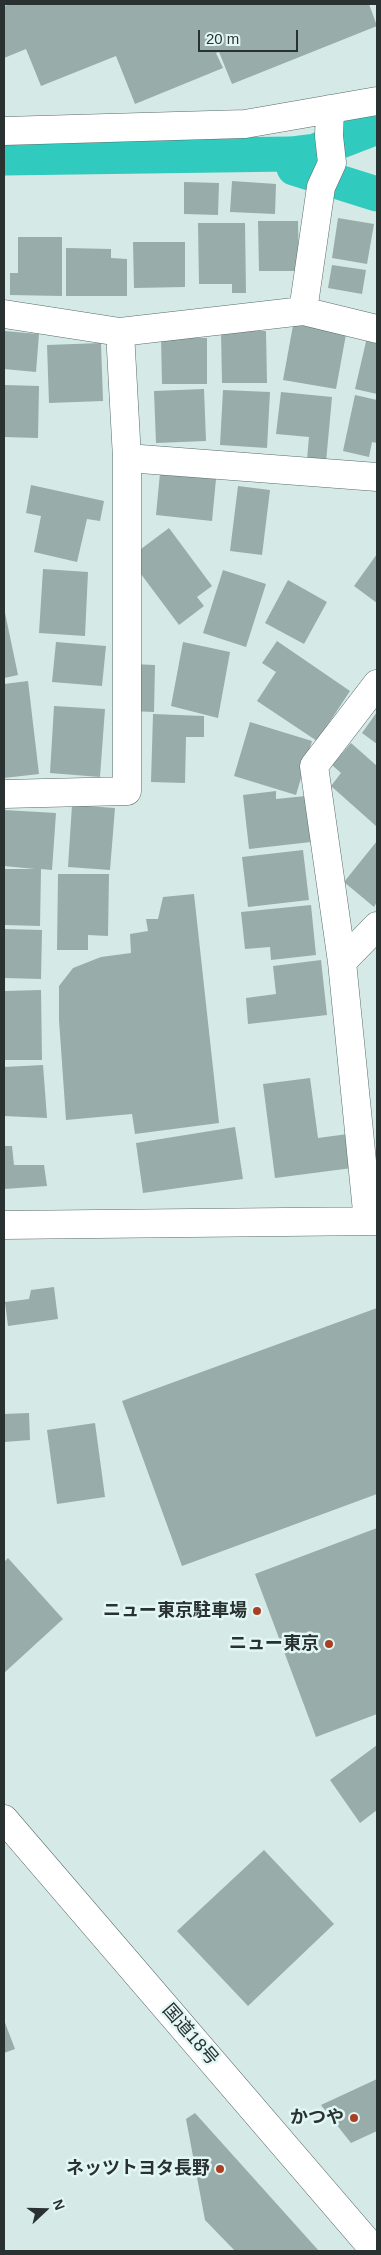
<!DOCTYPE html>
<html>
<head>
<meta charset="utf-8">
<style>
	body { margin:0 }
	#map { position:relative; width:381px; height:2255px; overflow:hidden; background:#d5eae7; font-family:Helvetica,sans-serif }
	canvas { display:block }
	.frame { position:absolute; inset:0; border:5px solid #2a3231; pointer-events:none }
	.north { position:absolute; left:20px; top:2185px; width:50px; height:50px; -webkit-text-stroke:4px #e2f7f5; paint-order:stroke; rotate:69deg; font-size:14px; font-weight:700; line-height:20px; text-align:center; color:#2a3231 }
	.north::after { content:''; display:block; margin:auto; width:18px; height:22px; background:#2a3231; clip-path:polygon(50% 0,100% 100%,50% 72%,0 100%) }
	.scale { position:absolute; left:198px; top:30px; width:100px; height:22px; box-sizing:border-box; border:2px solid #2a3231; border-top:0; padding-left:6px; font-size:15px; line-height:18px; white-space:nowrap; color:#2a3231; -webkit-text-stroke:4px #e2f7f5; paint-order:stroke }
</style>
</head>
<body>
<div id="map">
<canvas width="381" height="2255"></canvas>
<div class="frame"></div>
<div class="north">N</div>
<div class="scale">20 m</div>
</div>
<script>
const context = document.querySelector('canvas').getContext('2d');
context.lineJoin = 'round';
function stroke(path, color, width, dash) { context.strokeStyle = color; context.lineWidth = width; context.lineCap = dash ? 'butt' : 'round'; context.setLineDash(dash || []); context.stroke(path); }
function fill(path, color) { context.fillStyle = color; context.fill(path, 'evenodd'); }
function label(font, color, halo, rows, align = 'center') {
  context.font = font + ' Helvetica,"Noto Sans JP",sans-serif'; context.lineWidth = 5; context.setLineDash([]); context.textBaseline = 'middle'; context.strokeStyle = halo; context.fillStyle = color; for (const [text, x, y, turn = 0] of rows) {
    context.save(); context.translate(x, y); context.rotate((+turn || 0) * Math.PI / 180); context.textAlign = isNaN(turn) ? turn : align; if (halo) context.strokeText(text, 0, 0); context.fillText(text, 0, 0); context.restore();
  }
}
stroke(new Path2D(`
	M 4,158 L 291,154 L 315,151 L 377,127
	M 294,168 L 377,194`), '#30cabf', 35);
fill(new Path2D(`
	M 11,4 L 369,4 L 377,26 L 232,84 L 219,52 L 216,53 L 223,68 L 135,104 L 116,56 L 41,86 L 26,49 L 4,58 L 4,6 Z
	M 232,181 L 276,184 L 275,214 L 230,212 Z
	M 184,182 L 219,183 L 218,215 L 184,214 Z
	M 338,218 L 374,224 L 367,264 L 332,258 Z
	M 258,221 L 298,221 L 299,271 L 259,271 Z
	M 198,223 L 245,223 L 246,293 L 232,293 L 232,284 L 199,284 Z
	M 18,237 L 62,237 L 62,296 L 10,295 L 10,273 L 18,273 Z
	M 133,242 L 185,242 L 185,287 L 134,288 Z
	M 66,248 L 111,249 L 111,258 L 127,259 L 127,296 L 66,296 Z
	M 332,265 L 366,270 L 362,294 L 328,288 Z
	M 294,320 L 347,329 L 336,389 L 283,380 Z
	M 4,331 L 39,334 L 36,372 L 4,369 Z
	M 221,331 L 266,331 L 267,383 L 222,383 Z
	M 368,333 L 377,335 L 377,394 L 355,389 Z
	M 161,338 L 207,338 L 207,384 L 162,384 Z
	M 101,343 L 103,401 L 49,403 L 47,345 Z
	M 4,385 L 39,386 L 38,438 L 4,437 Z
	M 204,389 L 206,441 L 156,443 L 154,391 Z
	M 223,390 L 270,392 L 267,448 L 220,445 Z
	M 281,392 L 332,397 L 326,462 L 307,459 L 309,437 L 276,434 Z
	M 355,395 L 377,400 L 377,443 L 372,442 L 369,457 L 343,451 Z
	M 160,473 L 216,479 L 212,521 L 156,515 Z
	M 31,485 L 104,501 L 100,521 L 87,519 L 77,562 L 34,552 L 41,516 L 26,513 Z
	M 238,486 L 270,490 L 262,555 L 230,551 Z
	M 169,528 L 212,586 L 197,597 L 204,606 L 179,625 L 129,558 Z
	M 377,554 L 377,603 L 354,586 Z
	M 43,569 L 88,572 L 85,636 L 39,633 Z
	M 223,570 L 266,584 L 246,647 L 203,633 Z
	M 288,580 L 327,602 L 304,644 L 265,623 Z
	M 4,608 L 18,675 L 4,678 Z
	M 277,641 L 350,691 L 317,741 L 257,701 L 276,672 L 262,663 Z
	M 56,642 L 106,646 L 102,686 L 52,682 Z
	M 183,642 L 230,652 L 218,718 L 171,706 Z
	M 132,664 L 155,665 L 154,712 L 130,711 Z
	M 28,681 L 39,774 L 4,778 L 4,684 Z
	M 54,706 L 105,709 L 100,777 L 50,773 Z
	M 377,712 L 377,744 L 362,733 Z
	M 153,714 L 204,716 L 204,737 L 186,737 L 185,783 L 151,782 Z
	M 250,722 L 312,741 L 296,795 L 234,776 Z
	M 351,743 L 377,766 L 376,826 L 331,786 L 341,773 L 332,765 Z
	M 276,791 L 276,799 L 306,796 L 311,842 L 249,849 L 243,795 Z
	M 72,805 L 115,808 L 110,870 L 68,867 Z
	M 4,810 L 56,813 L 52,870 L 41,869 L 40,926 L 4,925 L 4,869 L 35,869 L 4,866 Z
	M 377,841 L 377,902 L 374,907 L 344,882 Z
	M 303,850 L 309,900 L 248,907 L 242,857 Z
	M 58,874 L 109,874 L 108,936 L 88,935 L 88,950 L 57,950 Z
	M 194,894 L 219,1123 L 135,1134 L 132,1114 L 66,1120 L 59,1020 L 59,986 L 73,968 L 101,957 L 131,953 L 130,934 L 148,931 L 146,919 L 158,919 L 163,897 Z
	M 311,905 L 316,955 L 271,960 L 270,947 L 245,949 L 241,912 Z
	M 4,929 L 42,930 L 41,979 L 4,978 Z
	M 321,960 L 327,1015 L 248,1024 L 246,998 L 276,994 L 273,966 Z
	M 41,990 L 42,1060 L 4,1060 L 4,991 Z
	M 43,1065 L 47,1118 L 4,1116 L 4,1067 Z
	M 310,1078 L 318,1138 L 348,1134 L 352,1168 L 275,1178 L 263,1084 Z
	M 235,1127 L 243,1179 L 143,1193 L 136,1143 Z
	M 4,1146 L 12,1146 L 14,1165 L 44,1165 L 47,1186 L 4,1189 Z
	M 54,1287 L 58,1319 L 8,1326 L 5,1302 L 29,1299 L 31,1290 Z
	M 377,1308 L 377,1494 L 182,1566 L 122,1401 Z
	M 29,1413 L 30,1440 L 4,1442 L 4,1414 Z
	M 95,1423 L 105,1497 L 57,1504 L 47,1430 Z
	M 377,1528 L 377,1714 L 316,1737 L 255,1574 Z
	M 8,1558 L 63,1619 L 4,1673 L 4,1562 Z
	M 377,1745 L 377,1810 L 360,1823 L 330,1780 Z
	M 264,1850 L 334,1924 L 248,2006 L 177,1931 Z
	M 4,2020 L 15,2049 L 4,2053 Z
	M 377,2079 L 377,2131 L 351,2143 L 321,2105 Z
	M 195,2113 L 319,2251 L 235,2251 L 205,2220 L 186,2119 Z`), '#98aca9');
const minor = new Path2D(`
	M 4,131 L 245,124 L 377,101
	M 303,311 L 321,187 L 332,163 L 329,136 L 330,109
	M 4,314 L 120,332 L 303,311 L 377,329
	M 120,332 L 127,458 L 377,477
	M 4,794 L 127,791 L 127,458
	M 342,962 L 314,766 L 377,684
	M 368,1221 L 342,962 L 377,926
	M 4,1225 L 377,1221`);
const highway = new Path2D(`
	M 4,1819 L 375,2251`);
stroke(minor, '#596b69', 29);
stroke(highway, '#596b69', 29);
stroke(minor, '#fff', 28);
stroke(highway, '#fff', 28);
for (const [x, y, r, color] of [
	[257,1611,5,"#a94023"],
	[329,1644,5,"#a94023"],
	[354,2118,5,"#a94023"],
	[220,2169,5,"#a94023"]
]) { const dot = new Path2D(); dot.arc(x, y, r, 0, 2 * Math.PI); context.fillStyle = color; context.fill(dot); stroke(dot, '#e2f7f5', 2); }
label('bold 18px', '#2a3231', '#e2f7f5', [
	["ニュー東京駐車場",247,1611],
	["ニュー東京",319,1644],
	["かつや",344,2118],
	["ネッツトヨタ長野",210,2169]
], 'right');
label('18px', '#2a3231', '#e2f7f5', [
	["国道18号",190,2035,49]
]);
</script>
</body>
</html>
